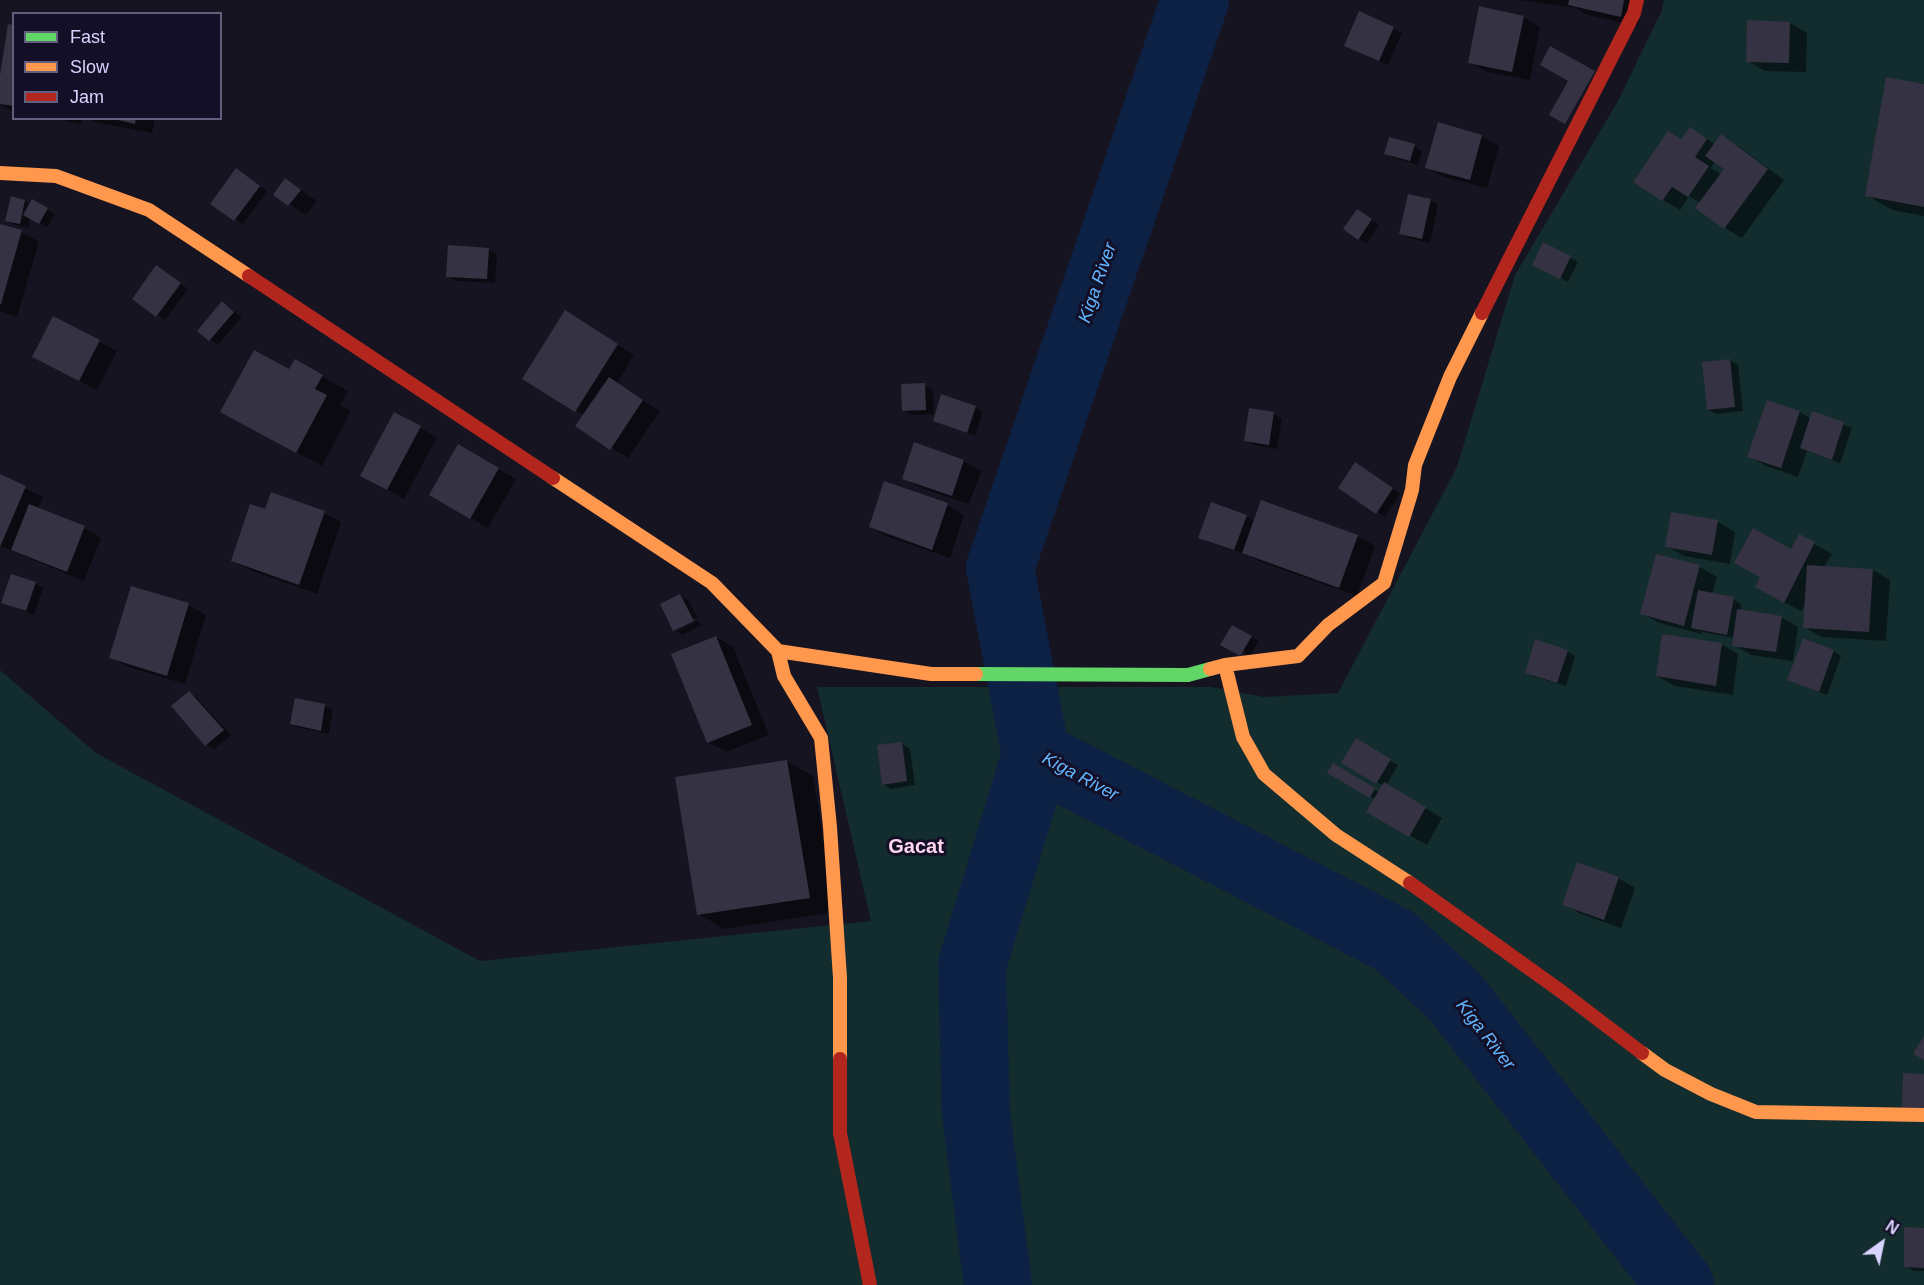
<!DOCTYPE html>
<html>
<head>
<meta charset="utf-8">
<style>
	body { margin:0 }
	#map { position:relative; width:1924px; height:1285px; overflow:hidden; background:#161421; font-family:Arial,sans-serif }
	canvas { display:block }
	.legend { position:absolute; left:12px; top:12px; width:210px; height:108px; box-sizing:border-box; background:#130f26; border:2px solid #625e7d; margin:0; padding:8px 10px; list-style:none; font-size:18px; color:#d9d4ff }
	.legend li { display:flex; align-items:center; gap:12px; height:30px }
	.legend b { width:30px; border:2px solid #625e7d }
	.north { position:absolute; left:1852px; top:1213px; width:60px; height:60px; -webkit-text-stroke:4px #130f26; paint-order:stroke; rotate:33deg; font-size:16px; font-weight:700; line-height:24px; text-align:center; color:#d9d4ff }
	.north::after { content:''; display:block; margin:auto; width:21px; height:27px; background:#d9d4ff; clip-path:polygon(50% 0,100% 100%,50% 72%,0 100%) }
</style>
</head>
<body>
<div id="map">
<canvas width="1924" height="1285"></canvas>
<ul class="legend">
<li><b style="height:8px;background:#63d668"></b>Fast</li>
<li><b style="height:8px;background:#ff974d"></b>Slow</li>
<li><b style="height:8px;background:#b3261e"></b>Jam</li>
</ul>
<div class="north">N</div>
</div>
<script>
const context = document.querySelector('canvas').getContext('2d');
context.lineJoin = 'round';
function fill(path, color) { context.fillStyle = color; context.fill(path, 'evenodd'); }
function stroke(path, color, width, dash) { context.strokeStyle = color; context.lineWidth = width; context.lineCap = dash ? 'butt' : 'round'; context.setLineDash(dash || []); context.stroke(path); }
function label(font, color, halo, rows, align = 'center') {
  context.font = font + ' Arial,sans-serif'; context.lineWidth = 6; context.setLineDash([]); context.textBaseline = 'middle'; context.strokeStyle = halo; context.fillStyle = color; for (const [text, x, y, turn = 0] of rows) {
    context.save(); context.translate(x, y); context.rotate((+turn || 0) * Math.PI / 180); context.textAlign = isNaN(turn) ? turn : align; if (halo) context.strokeText(text, 0, 0); context.fillText(text, 0, 0); context.restore();
  }
}
fill(new Path2D(`
	M 1664,0 L 1924,0 L 1924,1285 L 0,1285 L 0,670 L 96,753 L 480,961 L 871,921 L 817,687 L 1211,687 L 1264,697 L 1338,693 L 1457,467 L 1515,275 L 1618,101 L 1662,10 Z`), '#132c2d');
fill(new Path2D(`
	M 1519,0 L 1643,0 L 1638,26 L 1587,15 L 1576,8 Z
	M 1360,13 L 1402,33 L 1388,65 L 1354,50 Z
	M 1523,17 L 1540,27 L 1530,80 L 1487,72 L 1469,62 Z
	M 1790,23 L 1807,33 L 1806,72 L 1765,71 L 1748,61 Z
	M 14,27 L 14,112 L 0,104 L 0,84 Z
	M 1924,85 L 1924,216 L 1892,210 L 1867,195 Z
	M 51,118 L 82,118 L 81,124 Z
	M 87,118 L 155,118 L 152,133 L 94,122 Z
	M 1439,124 L 1482,136 L 1499,146 L 1487,188 L 1444,177 L 1427,167 Z
	M 1690,129 L 1715,144 L 1721,136 L 1738,146 L 1784,180 L 1742,238 L 1725,228 L 1700,203 L 1689,196 L 1680,210 L 1663,200 L 1682,140 ZM 1715,161 L 1726,169 L 1722,175 L 1711,168 Z
	M 1414,146 L 1422,151 L 1418,165 L 1394,158 L 1385,153 Z
	M 244,175 L 267,191 L 243,224 L 235,219 Z
	M 286,180 L 317,201 L 306,215 L 275,194 Z
	M 1430,200 L 1438,205 L 1430,243 L 1409,238 L 1401,234 Z
	M 25,201 L 31,205 L 33,201 L 55,214 L 47,227 L 30,218 L 29,228 L 15,225 L 7,220 Z
	M 1365,216 L 1379,225 L 1367,243 L 1359,239 Z
	M 0,225 L 22,232 L 39,242 L 17,317 L 0,311 Z
	M 1544,244 L 1578,262 L 1568,282 L 1542,269 Z
	M 489,249 L 497,254 L 495,283 L 456,281 L 448,276 Z
	M 165,272 L 188,289 L 165,320 L 134,299 Z
	M 223,303 L 242,317 L 218,345 L 199,330 Z
	M 54,318 L 117,351 L 97,390 L 51,367 Z
	M 583,322 L 634,355 L 617,383 L 660,411 L 628,458 L 611,448 L 584,415 L 524,378 Z
	M 1729,360 L 1738,365 L 1743,411 L 1717,414 L 1708,410 Z
	M 290,371 L 322,376 L 348,391 L 340,405 L 351,411 L 322,466 L 248,426 Z
	M 924,385 L 933,390 L 934,414 L 912,415 L 904,411 Z
	M 1768,402 L 1800,412 L 1811,419 L 1813,413 L 1852,428 L 1840,463 L 1807,451 L 1798,477 L 1766,466 L 1749,456 Z
	M 975,407 L 983,412 L 975,436 L 934,420 Z
	M 1251,410 L 1274,414 L 1282,419 L 1277,449 L 1254,445 L 1246,440 Z
	M 420,428 L 437,437 L 404,499 L 379,485 Z
	M 915,444 L 964,461 L 981,471 L 969,504 L 921,488 L 904,478 Z
	M 459,447 L 516,479 L 488,528 L 431,495 Z
	M 1363,469 L 1400,494 L 1385,517 L 1340,488 Z
	M 0,476 L 43,497 L 38,509 L 84,528 L 101,538 L 84,581 L 0,546 Z
	M 947,505 L 964,515 L 950,558 L 888,537 L 870,527 Z
	M 266,511 L 324,513 L 341,522 L 317,594 L 250,570 L 232,561 Z
	M 1672,513 L 1718,522 L 1735,532 L 1730,564 L 1684,556 L 1667,546 Z
	M 1246,516 L 1255,521 L 1357,536 L 1375,546 L 1357,596 L 1261,562 L 1243,552 L 1242,553 L 1208,542 L 1200,537 Z
	M 1800,536 L 1832,554 L 1824,567 L 1873,570 L 1890,580 L 1886,641 L 1822,637 L 1804,627 L 1806,603 L 1801,611 L 1774,597 L 1792,551 Z
	M 1657,555 L 1700,567 L 1717,577 L 1712,595 L 1733,599 L 1741,604 L 1740,611 L 1781,617 L 1798,627 L 1793,661 L 1751,655 L 1734,645 L 1735,638 L 1702,632 L 1702,634 L 1659,623 L 1642,613 Z
	M 35,583 L 43,588 L 34,615 L 3,603 Z
	M 132,587 L 189,605 L 206,615 L 185,684 L 128,667 L 111,657 Z
	M 680,596 L 688,600 L 697,617 L 677,627 L 677,631 L 698,620 L 701,625 L 683,635 L 674,630 Z
	M 1233,627 L 1259,641 L 1248,660 Z
	M 716,637 L 733,647 L 769,735 L 726,752 L 708,742 Z
	M 1721,644 L 1738,654 L 1733,695 L 1675,686 L 1657,676 Z
	M 1567,651 L 1575,656 L 1566,686 L 1535,677 L 1527,672 Z
	M 1833,651 L 1841,656 L 1827,695 L 1789,680 Z
	M 189,693 L 197,698 L 231,735 L 215,749 L 206,744 Z
	M 325,706 L 333,710 L 329,734 L 300,728 L 292,724 Z
	M 1356,741 L 1398,765 L 1386,785 L 1442,818 L 1427,845 L 1368,812 L 1376,800 L 1329,772 L 1333,765 L 1380,793 L 1384,786 L 1343,763 Z
	M 902,744 L 910,749 L 915,785 L 891,789 L 883,784 Z
	M 787,761 L 813,776 L 835,912 L 724,929 L 699,914 Z
	M 1618,878 L 1635,888 L 1621,928 L 1581,914 L 1563,904 Z
	M 1924,1229 L 1924,1271 L 1914,1271 L 1906,1266 Z`), '#0007');
stroke(new Path2D(`
	M 1195,0 L 1000,568 L 1036,755 L 1395,941 L 1455,997 L 1680,1285
	M 998,1285 L 976,1114 L 972,965 L 1036,755`), '#0d2144', 68);
fill(new Path2D(`
	M 1569,0 L 1624,0 L 1621,17 L 1568,5 Z
	M 1479,6 L 1524,16 L 1512,72 L 1468,63 Z
	M 1359,11 L 1394,27 L 1379,61 L 1344,46 Z
	M 1747,20 L 1790,22 L 1789,63 L 1746,62 Z
	M 8,24 L 14,25 L 14,106 L 0,104 L 0,75 Z
	M 1550,46 L 1595,71 L 1565,124 L 1549,115 L 1568,81 L 1540,65 Z
	M 1886,77 L 1924,84 L 1924,207 L 1865,196 Z
	M 110,118 L 136,118 L 135,124 Z
	M 1438,122 L 1482,135 L 1470,180 L 1425,168 Z
	M 1690,127 L 1707,139 L 1695,157 L 1709,166 L 1688,197 L 1672,187 L 1662,201 L 1633,182 L 1668,131 L 1681,139 Z
	M 1721,134 L 1768,169 L 1724,229 L 1695,208 L 1724,169 L 1705,156 Z
	M 1389,137 L 1415,144 L 1410,161 L 1384,154 Z
	M 236,168 L 260,186 L 234,221 L 210,204 Z
	M 285,178 L 301,190 L 288,206 L 273,195 Z
	M 1408,194 L 1431,199 L 1422,239 L 1399,234 Z
	M 11,196 L 25,200 L 20,224 L 5,221 Z
	M 32,199 L 48,208 L 39,224 L 23,215 Z
	M 1357,209 L 1372,219 L 1358,240 L 1343,229 Z
	M 0,224 L 22,230 L 1,304 L 0,304 Z
	M 1543,242 L 1571,256 L 1560,279 L 1532,265 Z
	M 448,245 L 489,248 L 487,279 L 446,277 Z
	M 156,265 L 181,283 L 156,317 L 132,299 Z
	M 222,301 L 234,312 L 209,341 L 197,331 Z
	M 565,310 L 618,344 L 575,412 L 522,379 Z
	M 53,316 L 100,340 L 79,381 L 32,357 Z
	M 254,350 L 289,369 L 295,359 L 323,375 L 315,389 L 327,395 L 296,453 L 220,412 Z
	M 1730,359 L 1735,407 L 1707,410 L 1702,362 Z
	M 609,377 L 643,400 L 610,450 L 575,426 Z
	M 925,383 L 926,410 L 902,411 L 901,384 Z
	M 941,394 L 976,406 L 967,433 L 933,421 Z
	M 1767,400 L 1800,411 L 1781,468 L 1747,457 Z
	M 1249,408 L 1274,412 L 1269,445 L 1244,441 Z
	M 1812,411 L 1844,422 L 1832,460 L 1800,448 Z
	M 394,412 L 421,426 L 387,490 L 360,476 Z
	M 914,442 L 964,460 L 952,496 L 902,479 Z
	M 458,444 L 499,468 L 470,519 L 429,495 Z
	M 1355,462 L 1393,488 L 1376,514 L 1338,488 Z
	M 0,474 L 26,486 L 0,547 Z
	M 884,481 L 948,503 L 932,550 L 869,527 Z
	M 271,492 L 325,511 L 299,585 L 231,561 L 250,504 L 265,509 Z
	M 1261,500 L 1358,535 L 1339,588 L 1242,553 Z
	M 1211,502 L 1247,515 L 1234,550 L 1198,538 Z
	M 29,504 L 85,526 L 67,572 L 11,550 Z
	M 1671,512 L 1718,520 L 1712,555 L 1665,547 Z
	M 1753,528 L 1791,549 L 1799,534 L 1815,542 L 1784,603 L 1755,587 L 1760,577 L 1734,563 Z
	M 1656,554 L 1700,565 L 1684,626 L 1640,614 Z
	M 1807,565 L 1873,569 L 1869,632 L 1803,628 Z
	M 11,574 L 36,582 L 26,611 L 1,603 Z
	M 131,586 L 189,603 L 167,676 L 109,658 Z
	M 1698,590 L 1734,597 L 1727,635 L 1691,628 Z
	M 680,594 L 694,621 L 673,631 L 660,604 Z
	M 1737,609 L 1782,616 L 1776,652 L 1732,646 Z
	M 1232,625 L 1252,636 L 1240,656 L 1220,645 Z
	M 1662,634 L 1722,643 L 1716,686 L 1656,676 Z
	M 716,636 L 752,725 L 707,743 L 671,654 Z
	M 1803,638 L 1834,650 L 1819,692 L 1787,680 Z
	M 1535,639 L 1568,650 L 1557,683 L 1525,673 Z
	M 189,691 L 224,730 L 205,746 L 171,706 Z
	M 295,698 L 325,704 L 321,731 L 290,724 Z
	M 1356,738 L 1391,759 L 1376,784 L 1341,763 Z
	M 902,742 L 907,781 L 882,785 L 877,745 Z
	M 787,760 L 810,898 L 697,915 L 675,777 Z
	M 1333,763 L 1375,788 L 1370,798 L 1327,773 Z
	M 1384,782 L 1426,807 L 1409,837 L 1366,812 Z
	M 1577,862 L 1619,877 L 1604,920 L 1562,905 Z
	M 1924,1036 L 1924,1060 L 1913,1054 Z
	M 1903,1073 L 1924,1074 L 1924,1108 L 1902,1108 Z
	M 1904,1227 L 1924,1228 L 1924,1268 L 1904,1267 Z`), '#343243');
stroke(new Path2D(`
	M 976,674 L 1188,675 L 1210,669`), '#63d668', 14);
stroke(new Path2D(`
	M 0,173 L 56,176 L 149,210 L 249,276
	M 553,478 L 712,583 L 778,651 L 931,674 L 976,674
	M 778,651 L 784,676 L 821,738 L 830,827 L 840,978 L 840,1059
	M 1225,665 L 1243,737 L 1264,774 L 1336,835 L 1410,883
	M 1210,669 L 1225,665 L 1298,656 L 1328,625 L 1384,583 L 1412,490 L 1415,465 L 1450,377 L 1482,313
	M 1642,1053 L 1665,1070 L 1711,1094 L 1756,1112 L 1924,1115`), '#ff974d', 14);
stroke(new Path2D(`
	M 249,276 L 553,478
	M 1482,313 L 1634,13 L 1637,0
	M 1410,883 L 1562,992 L 1642,1053
	M 840,1059 L 840,1133 L 870,1285`), '#b3261e', 14);
label('italic 18px', '#62b6ff', '#130f26', [
	["Kiga River",1098,283,-71],
	["Kiga River",1080,777,28],
	["Kiga River",1485,1035,52]
]);
label('bold 20px', '#ffd6f0', '#130f26', [
	["Gacat",916,847]
]);
</script>
</body>
</html>
